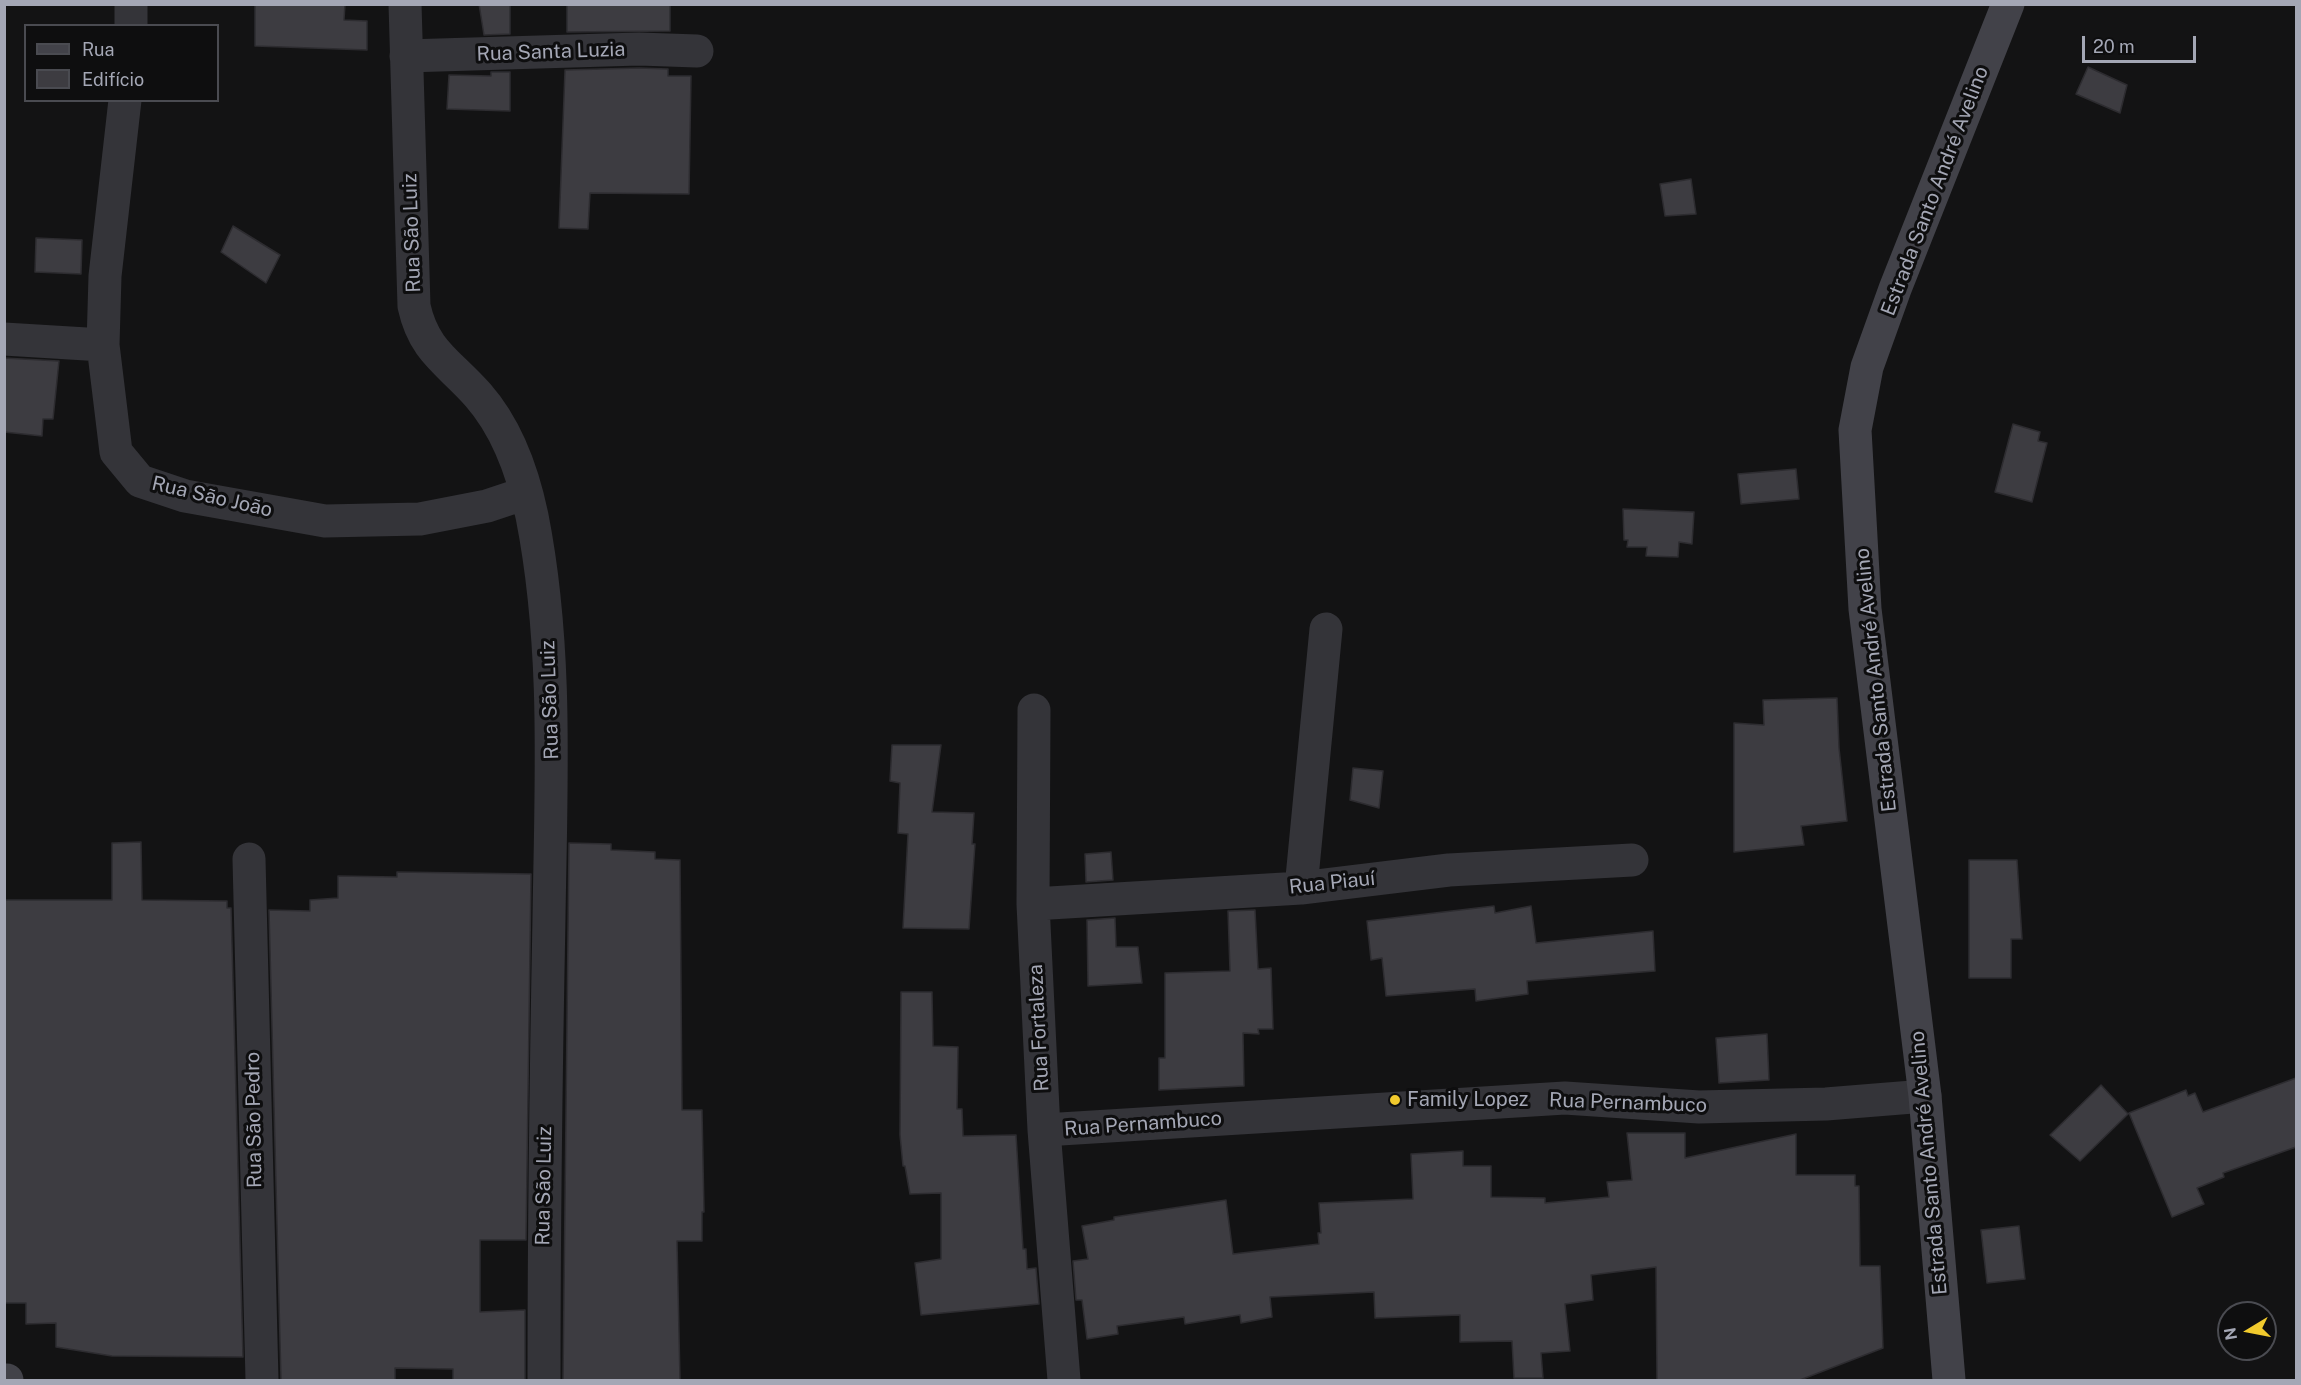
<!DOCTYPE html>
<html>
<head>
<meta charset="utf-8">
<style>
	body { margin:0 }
	#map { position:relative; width:2301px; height:1385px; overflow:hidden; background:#131314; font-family:"Public Sans",sans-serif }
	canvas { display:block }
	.frame { position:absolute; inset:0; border:6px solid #a4a7b5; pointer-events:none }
	.legend { position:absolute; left:24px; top:24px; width:195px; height:78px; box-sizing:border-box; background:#0e0e0f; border:2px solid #4a4b51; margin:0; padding:8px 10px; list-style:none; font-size:18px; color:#a4a7b5 }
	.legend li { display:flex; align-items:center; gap:12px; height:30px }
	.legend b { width:30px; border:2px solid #4a4b51 }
	.north { position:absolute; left:2217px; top:1301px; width:60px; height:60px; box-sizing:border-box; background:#0e0e0f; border:2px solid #4a4b51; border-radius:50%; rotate:260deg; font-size:16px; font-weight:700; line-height:24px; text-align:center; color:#a4a7b5 }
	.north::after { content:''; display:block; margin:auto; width:21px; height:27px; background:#f1ca2d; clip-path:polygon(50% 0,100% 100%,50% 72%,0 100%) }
	.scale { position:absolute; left:2082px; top:36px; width:114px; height:27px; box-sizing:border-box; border:3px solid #a4a7b5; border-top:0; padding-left:8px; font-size:18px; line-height:21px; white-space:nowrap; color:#a4a7b5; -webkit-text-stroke:4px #0e0e0f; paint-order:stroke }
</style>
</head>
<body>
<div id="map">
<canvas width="2301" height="1385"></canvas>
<div class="frame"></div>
<ul class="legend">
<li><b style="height:8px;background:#424249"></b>Rua</li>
<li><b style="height:16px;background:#3d3c41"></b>Edifício</li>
</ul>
<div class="north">N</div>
<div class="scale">20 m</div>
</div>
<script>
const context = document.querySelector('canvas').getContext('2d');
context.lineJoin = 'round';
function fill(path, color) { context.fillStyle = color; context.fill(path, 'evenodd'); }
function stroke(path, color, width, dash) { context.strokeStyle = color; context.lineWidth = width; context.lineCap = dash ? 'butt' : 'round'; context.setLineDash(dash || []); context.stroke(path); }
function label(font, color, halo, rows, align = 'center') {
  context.font = font + ' "Public Sans",sans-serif'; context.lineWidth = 6; context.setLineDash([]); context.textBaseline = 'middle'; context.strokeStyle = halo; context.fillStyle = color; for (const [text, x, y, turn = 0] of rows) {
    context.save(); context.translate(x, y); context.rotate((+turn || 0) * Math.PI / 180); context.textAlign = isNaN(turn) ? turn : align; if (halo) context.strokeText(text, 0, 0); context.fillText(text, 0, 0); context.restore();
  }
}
const building = new Path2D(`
	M 255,4 L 345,4 L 344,20 L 367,21 L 367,50 L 255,46 Z
	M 479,4 L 510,4 L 510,34 L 484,35 Z
	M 567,4 L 670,4 L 670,31 L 567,32 Z
	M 2088,67 L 2127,85 L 2120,113 L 2076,94 Z
	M 639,68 L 668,69 L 668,76 L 691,76 L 689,194 L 590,193 L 588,229 L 559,228 L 565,70 Z
	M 491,72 L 510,72 L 510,111 L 447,109 L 449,75 L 491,76 Z
	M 1691,179 L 1696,214 L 1665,216 L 1660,184 Z
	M 233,226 L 280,255 L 266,283 L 221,252 Z
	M 36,238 L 82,240 L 81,274 L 35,272 Z
	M 4,358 L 59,361 L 53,419 L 43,419 L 42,436 L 4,432 Z
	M 2013,424 L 2040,432 L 2038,441 L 2047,443 L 2032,502 L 1995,492 Z
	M 1796,469 L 1799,499 L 1741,504 L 1738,474 Z
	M 1623,509 L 1694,512 L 1692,544 L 1679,542 L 1678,557 L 1646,556 L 1647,547 L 1627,547 L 1628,540 L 1624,540 Z
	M 1837,698 L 1839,748 L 1847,821 L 1801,826 L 1804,845 L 1734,852 L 1734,723 L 1764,725 L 1763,700 Z
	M 892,745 L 941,745 L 932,812 L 974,813 L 972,844 L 975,844 L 969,929 L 903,928 L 908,834 L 898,833 L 900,783 L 890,781 Z
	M 1353,768 L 1383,771 L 1379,808 L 1350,800 Z
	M 141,842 L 142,900 L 227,901 L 227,908 L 231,908 L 243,1357 L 112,1356 L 56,1347 L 56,1323 L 26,1324 L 26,1303 L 4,1303 L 4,900 L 112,900 L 112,843 Z
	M 569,843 L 611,844 L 611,850 L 655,852 L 655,859 L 680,860 L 682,1110 L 702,1110 L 704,1212 L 702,1212 L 702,1241 L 677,1241 L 680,1380 L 563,1380 Z
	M 1111,852 L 1113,880 L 1086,882 L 1085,854 Z
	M 1969,860 L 2017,860 L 2022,939 L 2011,939 L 2011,978 L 1969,978 Z
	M 397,872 L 531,874 L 526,1240 L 480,1240 L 480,1312 L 525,1310 L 525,1380 L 453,1380 L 453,1369 L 395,1368 L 395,1380 L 281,1380 L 269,910 L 310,911 L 310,900 L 338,898 L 338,876 L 397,877 Z
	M 1494,906 L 1495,913 L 1531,906 L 1536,943 L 1653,931 L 1655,971 L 1527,981 L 1528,994 L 1476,1001 L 1475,989 L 1386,996 L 1382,958 L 1371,960 L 1367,921 Z
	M 1255,910 L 1258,969 L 1271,968 L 1273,1029 L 1258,1029 L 1259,1034 L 1243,1033 L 1244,1086 L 1159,1090 L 1159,1058 L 1165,1058 L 1165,973 L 1230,971 L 1228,911 Z
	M 1115,918 L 1116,947 L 1138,947 L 1142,983 L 1088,986 L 1087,920 Z
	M 901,992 L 932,992 L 933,1046 L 958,1047 L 957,1109 L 962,1109 L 963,1136 L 1016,1135 L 1023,1249 L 1026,1249 L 1027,1269 L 1036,1268 L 1039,1304 L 921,1315 L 915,1263 L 941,1259 L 941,1193 L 910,1194 L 905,1166 L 903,1166 L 900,1135 Z
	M 1767,1034 L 1769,1080 L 1719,1083 L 1716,1038 Z
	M 2296,1078 L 2296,1147 L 2223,1173 L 2224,1177 L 2197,1188 L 2204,1204 L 2172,1217 L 2129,1113 L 2186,1090 L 2188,1096 L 2195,1093 L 2203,1112 Z
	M 2101,1085 L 2128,1114 L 2080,1161 L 2050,1135 Z
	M 1627,1133 L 1685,1133 L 1685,1158 L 1796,1134 L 1796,1175 L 1855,1175 L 1855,1186 L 1859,1186 L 1860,1266 L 1880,1266 L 1883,1348 L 1800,1380 L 1657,1380 L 1656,1267 L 1591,1275 L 1593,1300 L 1565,1304 L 1570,1351 L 1541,1353 L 1543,1378 L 1514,1378 L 1512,1341 L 1460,1342 L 1460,1315 L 1375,1318 L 1374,1292 L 1270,1297 L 1272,1317 L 1241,1323 L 1240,1315 L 1185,1324 L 1184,1317 L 1117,1326 L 1118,1334 L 1087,1339 L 1082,1300 L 1076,1300 L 1073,1261 L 1088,1259 L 1082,1226 L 1114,1220 L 1114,1217 L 1226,1200 L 1233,1254 L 1319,1244 L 1318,1233 L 1321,1233 L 1319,1203 L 1413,1199 L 1411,1154 L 1463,1151 L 1463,1166 L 1491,1166 L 1491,1197 L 1545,1198 L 1545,1203 L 1609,1197 L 1607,1182 L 1632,1180 Z
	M 2019,1226 L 2025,1279 L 1987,1283 L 1981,1230 Z`);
fill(building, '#3d3c41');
stroke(building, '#2d2c30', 1.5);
stroke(new Path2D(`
	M 405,4 L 414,306 C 424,352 449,362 478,395 C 507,428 523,473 532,516 C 558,648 551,782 549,917 C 546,1071 544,1226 544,1380
	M 131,26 L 131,4
	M 406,56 L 639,49 L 697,51
	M 125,100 L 105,276 L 103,345 L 116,452 L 140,481 L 185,496 L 325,521 L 420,519 L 487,506 L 526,493
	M 4,339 L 103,345
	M 1034,710 L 1033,904 L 1044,1130 L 1064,1380
	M 249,859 L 262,1380
	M 1301,888 L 1326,629
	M 1033,904 L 1301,888 L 1449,870 L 1632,860
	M 1044,1130 L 1565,1098 L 1699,1107 L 1826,1104 L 1925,1096`), '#343439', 33);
stroke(new Path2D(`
	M 4,1380 L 7,1380
	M 1949,1380 L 1925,1096 L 1865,609 L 1855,430 L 1867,367 L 1895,289 L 2008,4`), '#424249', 33);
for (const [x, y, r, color] of [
	[1395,1100,6,"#f1ca2d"]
]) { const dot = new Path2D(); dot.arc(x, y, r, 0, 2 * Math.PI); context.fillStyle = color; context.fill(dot); stroke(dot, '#0e0e0f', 2); }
label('20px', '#a4a7b5', '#0e0e0f', [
	["Rua Santa Luzia",551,52,-2],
	["Estrada Santo André Avelino",1935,191,-69],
	["Rua São Luiz",412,233,-92],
	["Rua São João",212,497,13],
	["Estrada Santo André Avelino",1876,680,-96],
	["Rua São Luiz",550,700,-92],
	["Rua Piauí",1332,883,-6],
	["Rua Fortaleza",1039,1028,-93],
	["Rua Pernambuco",1628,1103,2],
	["Rua São Pedro",254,1120,-91],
	["Rua Pernambuco",1143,1124,-4],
	["Estrada Santo André Avelino",1929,1163,-95],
	["Rua São Luiz",544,1186,-89]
]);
label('20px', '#a4a7b5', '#0e0e0f', [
	["Family Lopez",1407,1100]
], 'left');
</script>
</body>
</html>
